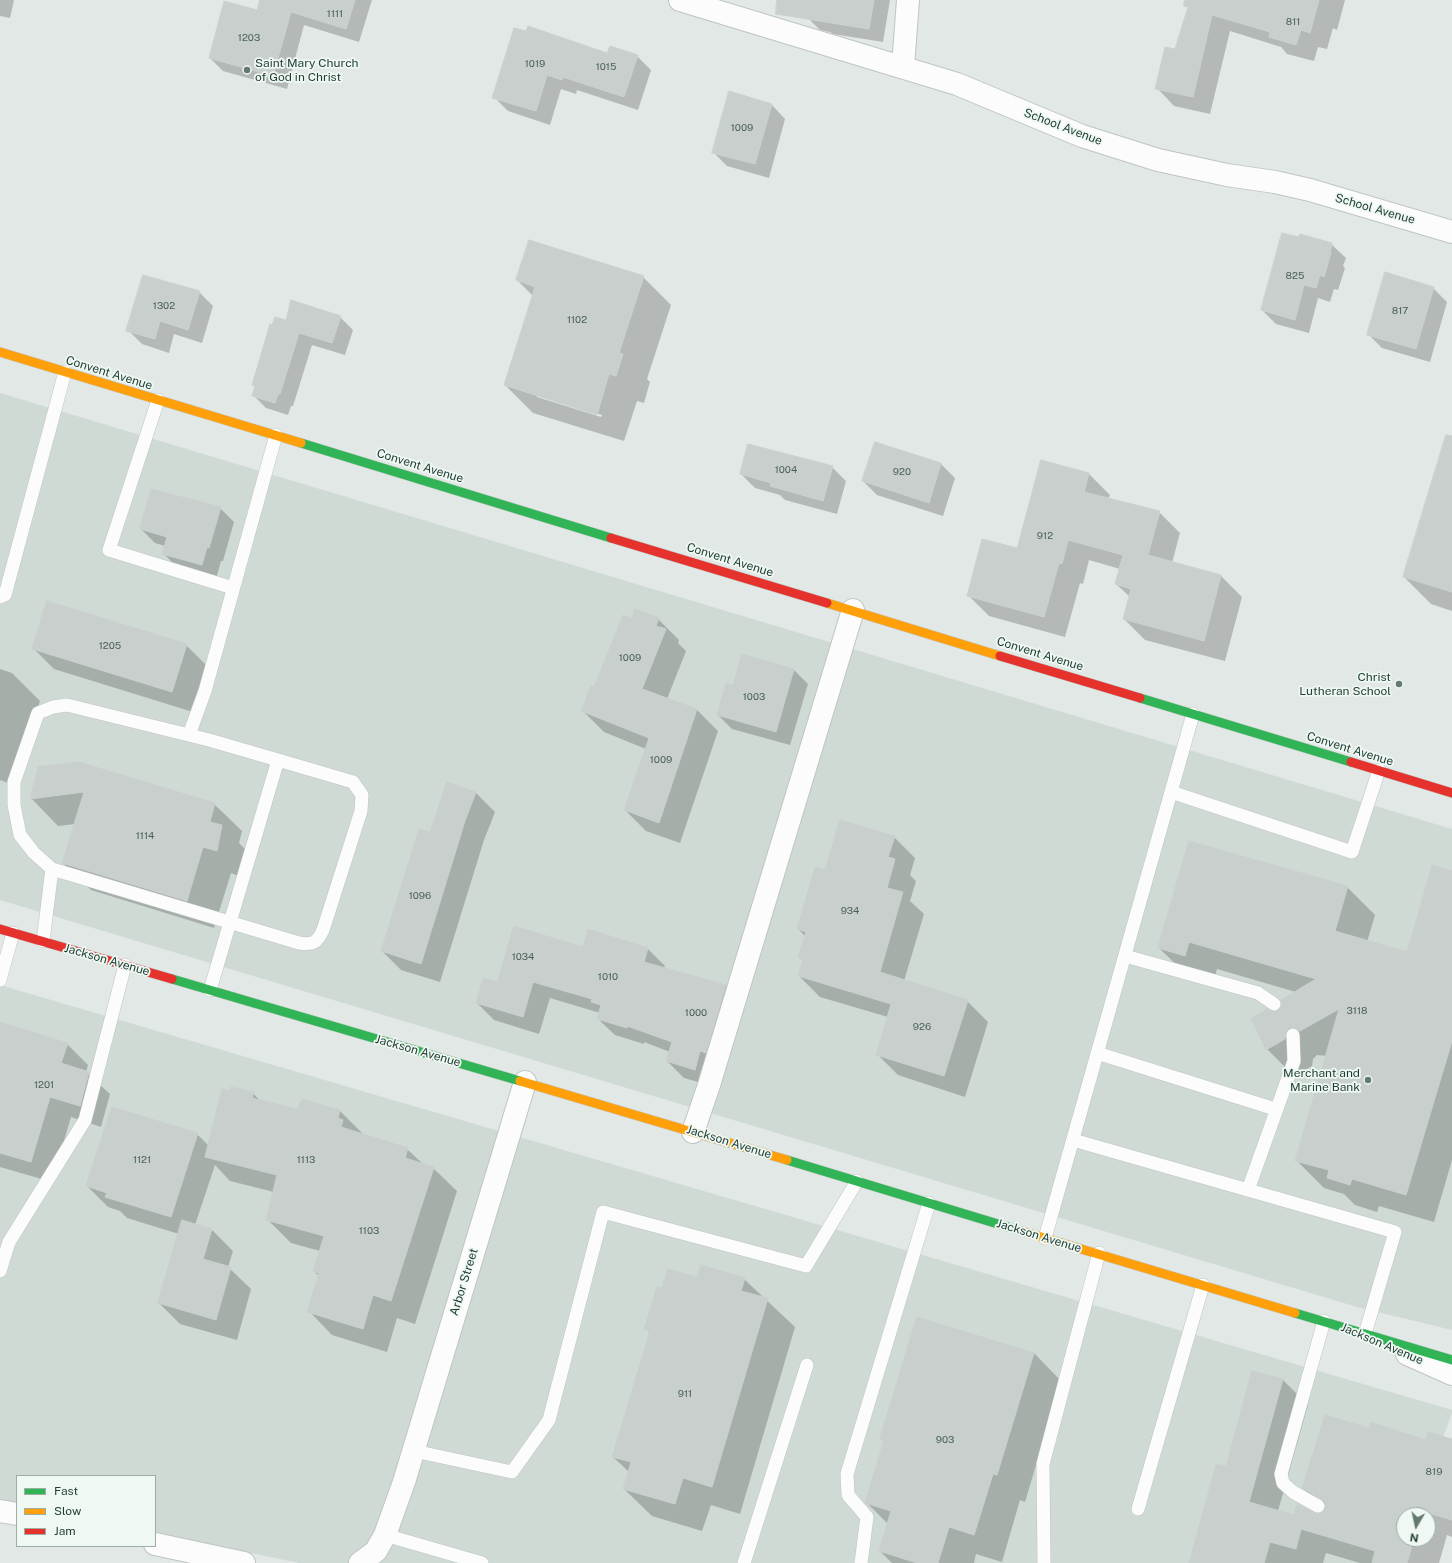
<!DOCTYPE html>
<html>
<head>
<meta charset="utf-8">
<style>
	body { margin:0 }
	#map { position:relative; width:1452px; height:1563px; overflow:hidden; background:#e2e8e5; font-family:"Public Sans",sans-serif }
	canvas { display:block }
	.legend { position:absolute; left:16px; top:1475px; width:140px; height:72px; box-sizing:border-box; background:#eff8f3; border:1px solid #9cada6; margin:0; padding:5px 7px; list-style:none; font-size:12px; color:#1f3d32 }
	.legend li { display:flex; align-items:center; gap:8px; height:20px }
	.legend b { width:20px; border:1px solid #9cada6 }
	.north { position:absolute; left:1396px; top:1507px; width:40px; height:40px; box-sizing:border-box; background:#eff8f3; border:1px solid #9cada6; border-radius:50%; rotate:189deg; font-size:11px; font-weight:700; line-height:16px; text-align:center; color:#1f3d32 }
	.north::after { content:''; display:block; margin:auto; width:14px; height:18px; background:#637971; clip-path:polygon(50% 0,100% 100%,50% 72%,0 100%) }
</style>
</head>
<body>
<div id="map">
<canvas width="1452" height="1563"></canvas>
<ul class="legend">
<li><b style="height:5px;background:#30b455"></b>Fast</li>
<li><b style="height:5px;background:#ff9f0a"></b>Slow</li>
<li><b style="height:5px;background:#e5322d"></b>Jam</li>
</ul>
<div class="north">N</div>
</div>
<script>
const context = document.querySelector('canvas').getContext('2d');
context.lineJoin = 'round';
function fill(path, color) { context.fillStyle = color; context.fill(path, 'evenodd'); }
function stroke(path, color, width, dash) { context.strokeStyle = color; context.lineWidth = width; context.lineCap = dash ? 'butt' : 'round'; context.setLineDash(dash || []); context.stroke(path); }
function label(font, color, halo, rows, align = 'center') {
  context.font = font + ' "Public Sans",sans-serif'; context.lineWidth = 3.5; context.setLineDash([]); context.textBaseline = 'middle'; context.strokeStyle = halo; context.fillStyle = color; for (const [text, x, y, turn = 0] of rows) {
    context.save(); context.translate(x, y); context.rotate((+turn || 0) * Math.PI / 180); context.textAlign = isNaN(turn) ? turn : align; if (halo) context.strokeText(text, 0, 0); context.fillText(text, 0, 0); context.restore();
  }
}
fill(new Path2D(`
	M 0,393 L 1452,829 L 1452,1330 L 1357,1307 L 0,900 Z
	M 0,985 L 1452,1410 L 1452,1413 L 1414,1515 L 1404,1515 L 1404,1539 L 1396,1563 L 299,1563 L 155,1533 L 155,1476 L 17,1476 L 17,1505 L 0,1502 Z`), '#cfdad4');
fill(new Path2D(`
	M 0,0 L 14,0 L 10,18 L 0,16 Z
	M 261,0 L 372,0 L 359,42 L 304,25 L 287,89 L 223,71 L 210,58 L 258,11 Z
	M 809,0 L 890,0 L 883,42 L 833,34 L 830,32 L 820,30 L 806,16 Z
	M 1191,0 L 1345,0 L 1337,30 L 1333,28 L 1327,49 L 1318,47 L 1314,61 L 1287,54 L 1281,47 L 1230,31 L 1210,114 L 1174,106 L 1157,88 L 1176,50 Z
	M 515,29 L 608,54 L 637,56 L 651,70 L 638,110 L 577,90 L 576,94 L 561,89 L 550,125 L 508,111 L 494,97 Z
	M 771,104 L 785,119 L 769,178 L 727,166 L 713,152 Z
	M 1331,244 L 1346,258 L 1343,266 L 1345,268 L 1338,290 L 1334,289 L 1330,302 L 1318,298 L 1309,333 L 1276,324 L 1262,310 Z
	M 643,277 L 671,305 L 647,379 L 650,382 L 644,403 L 637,401 L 624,441 L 533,413 L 505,385 L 533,296 L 517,280 ZM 537,395 L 602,415 L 601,417 L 537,397 Z
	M 1433,288 L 1447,302 L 1430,362 L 1382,348 L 1368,334 Z
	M 199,292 L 213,306 L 202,343 L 174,334 L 169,353 L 142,344 L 128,330 Z
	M 340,317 L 353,330 L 345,355 L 312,345 L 293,406 L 291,406 L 288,415 L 266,408 L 253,395 L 256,387 L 253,385 L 286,321 Z
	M 875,443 L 941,464 L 955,478 L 943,516 L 877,495 L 863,481 Z
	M 832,467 L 846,481 L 837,514 L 785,500 L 780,495 L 755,488 L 741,474 Z
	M 1089,474 L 1110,495 L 1108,499 L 1159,512 L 1180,533 L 1172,563 L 1221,576 L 1242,597 L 1225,661 L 1145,640 L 1124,619 L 1130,597 L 1116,584 L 1120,569 L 1089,560 L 1083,584 L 1080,583 L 1065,637 L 989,616 L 968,595 L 1017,550 Z
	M 1452,481 L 1452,611 L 1431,604 L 1404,577 Z
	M 220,508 L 234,522 L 223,561 L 221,561 L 216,579 L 177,567 L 163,553 L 165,546 L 155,543 L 141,529 Z
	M 658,619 L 679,640 L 678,643 L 686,651 L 667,699 L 697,710 L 718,731 L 680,843 L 646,831 L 625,810 L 646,749 L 604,732 L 583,711 L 632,620 Z
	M 186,645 L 207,666 L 193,712 L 54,669 L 34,649 Z
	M 0,669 L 12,673 L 40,701 L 14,785 L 0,780 Z
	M 794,670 L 808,684 L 790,745 L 732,729 L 718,715 Z
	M 39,768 L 214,804 L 242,831 L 239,843 L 249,853 L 244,878 L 231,873 L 214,928 L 91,890 L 63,863 L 75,824 L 58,826 L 31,798 Z
	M 448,784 L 476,793 L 495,812 L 484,840 L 440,982 L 401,970 L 382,951 L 431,833 Z
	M 894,837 L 915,858 L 910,875 L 916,881 L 910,901 L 924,914 L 904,981 L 967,1001 L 988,1022 L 965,1097 L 898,1075 L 877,1054 L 888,1017 L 820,997 L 799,976 L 803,961 L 800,957 L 806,937 L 798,929 L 826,871 Z
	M 1452,872 L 1452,1160 L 1434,1222 L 1379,1206 L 1377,1212 L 1355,1205 L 1344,1194 L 1324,1188 L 1297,1161 L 1327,1056 L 1317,1055 L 1313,1059 L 1312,1066 L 1294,1076 L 1267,1049 L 1273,1013 L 1278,1012 L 1296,992 L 1217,969 L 1213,983 L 1187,975 L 1159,948 L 1347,887 L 1375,915 L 1367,942 L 1407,954 Z
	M 589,930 L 648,949 L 665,966 L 664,968 L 726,986 L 742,1003 L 712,1086 L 684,1078 L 667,1061 L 670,1052 L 644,1042 L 644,1044 L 615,1035 L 598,1019 L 600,1013 L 550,998 L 539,1034 L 494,1020 L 477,1003 L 498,983 L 584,948 Z
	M 0,1026 L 67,1044 L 88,1065 L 86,1072 L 110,1094 L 101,1127 L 71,1117 L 52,1182 L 0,1167 Z
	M 253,1093 L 261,1102 L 297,1110 L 340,1111 L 364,1135 L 407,1149 L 423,1164 L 433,1168 L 457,1191 L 415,1324 L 397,1318 L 387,1352 L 332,1335 L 309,1311 L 319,1276 L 314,1271 L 320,1251 L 291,1243 L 267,1219 L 274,1192 L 230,1181 L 215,1165 L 195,1225 L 212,1230 L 233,1251 L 228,1267 L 251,1289 L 237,1340 L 180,1324 L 159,1303 L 179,1234 L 127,1218 L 120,1211 L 108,1207 L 87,1186 L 197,1134 L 209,1146 Z
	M 744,1279 L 795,1327 L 740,1514 L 711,1505 L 702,1531 L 652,1516 L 624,1489 L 629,1472 L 613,1457 L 650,1333 L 645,1328 L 663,1290 Z
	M 918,1318 L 1034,1353 L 1061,1381 L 1025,1502 L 1020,1500 L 1002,1562 L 976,1554 L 974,1563 L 892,1563 L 880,1551 L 888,1524 L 867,1503 L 885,1442 L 881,1439 Z
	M 1253,1372 L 1283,1380 L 1308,1405 L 1278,1511 L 1295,1516 L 1318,1515 L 1326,1511 L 1303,1488 L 1369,1429 L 1427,1441 L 1452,1440 L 1452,1537 L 1447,1535 L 1439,1563 L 1360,1563 L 1326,1553 L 1323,1563 L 1190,1563 L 1226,1468 ZM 1404,1515 L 1428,1515 L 1428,1539 L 1404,1539 Z`), '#0003');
const building = new Path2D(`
	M 260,0 L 355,0 L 346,29 L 291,12 L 273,76 L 209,58 L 224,1 L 257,10 Z
	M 777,0 L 874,0 L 869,29 L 776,14 Z
	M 1185,0 L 1319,0 L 1310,33 L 1301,30 L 1296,45 L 1269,37 L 1270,32 L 1212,15 L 1193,97 L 1155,89 L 1165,47 L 1175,49 L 1188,7 L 1184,6 Z
	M 528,26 L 607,53 L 610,46 L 638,55 L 624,97 L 563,77 L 562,80 L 547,75 L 536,111 L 492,98 L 514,28 L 526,31 Z
	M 729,91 L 772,104 L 755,164 L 712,153 Z
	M 1282,233 L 1299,237 L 1300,234 L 1332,243 L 1330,253 L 1331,253 L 1324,277 L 1320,275 L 1316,288 L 1304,285 L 1295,320 L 1261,310 Z
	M 529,240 L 644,276 L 619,353 L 623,354 L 616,376 L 609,374 L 597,415 L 504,385 L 535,287 L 516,280 Z
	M 1385,272 L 1434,287 L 1416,349 L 1367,335 Z
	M 143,275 L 200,291 L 188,330 L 160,321 L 155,339 L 126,331 Z
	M 291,300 L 341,316 L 332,343 L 299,333 L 280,394 L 278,394 L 275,403 L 252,396 L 255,386 L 252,385 L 270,324 L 272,325 L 275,317 L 286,320 Z
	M 1446,435 L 1452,436 L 1452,592 L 1403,577 Z
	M 875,442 L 941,463 L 929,503 L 862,481 Z
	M 748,444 L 833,466 L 823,501 L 770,486 L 771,483 L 740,474 Z
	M 1041,460 L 1089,473 L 1084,492 L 1160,511 L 1148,555 L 1221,575 L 1204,641 L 1123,619 L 1131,589 L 1115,584 L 1123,555 L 1068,540 L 1062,564 L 1059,563 L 1044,617 L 967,596 L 982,539 L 1017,548 Z
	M 151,489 L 221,507 L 209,548 L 207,547 L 202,565 L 162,554 L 167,537 L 140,529 Z
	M 47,601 L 187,644 L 172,692 L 32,649 Z
	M 635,609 L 659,618 L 656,626 L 666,629 L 642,689 L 697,709 L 659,823 L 624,810 L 649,738 L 581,711 L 591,686 L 594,687 L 623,615 L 632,618 Z
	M 742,654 L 794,669 L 776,732 L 717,715 L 726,683 L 733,685 Z
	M 79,762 L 215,803 L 210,822 L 222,825 L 217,851 L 203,847 L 187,901 L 62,863 L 84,792 L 30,799 L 38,767 Z
	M 447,782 L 476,792 L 465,821 L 421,964 L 381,951 L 419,829 L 430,832 Z
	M 840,820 L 895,836 L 888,857 L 895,859 L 887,888 L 903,892 L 880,972 L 968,1000 L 944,1076 L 876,1055 L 891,1004 L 798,976 L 803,959 L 798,957 L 806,932 L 797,929 L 815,867 L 825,869 Z
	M 1189,841 L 1348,886 L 1335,931 L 1407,952 L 1432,865 L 1452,871 L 1452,1041 L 1406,1195 L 1352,1179 L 1350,1185 L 1327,1178 L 1329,1170 L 1295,1161 L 1339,1009 L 1300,1031 L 1296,1028 L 1289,1028 L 1286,1032 L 1285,1039 L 1266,1050 L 1251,1019 L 1267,1009 L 1273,1012 L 1278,1011 L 1282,1005 L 1281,1000 L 1316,979 L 1189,942 L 1185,956 L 1158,948 Z
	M 514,926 L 583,947 L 588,929 L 648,948 L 644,962 L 726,985 L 706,1053 L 700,1051 L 695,1070 L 666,1061 L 672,1042 L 627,1026 L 627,1028 L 597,1019 L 601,1005 L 591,1002 L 592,999 L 533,982 L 523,1017 L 476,1003 L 483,978 L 497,982 Z
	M 0,1022 L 68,1043 L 61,1063 L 89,1072 L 80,1106 L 50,1097 L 31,1162 L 0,1153 Z
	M 231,1087 L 254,1092 L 252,1098 L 297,1109 L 302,1099 L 340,1110 L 338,1118 L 343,1120 L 341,1127 L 408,1148 L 405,1158 L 434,1167 L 391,1301 L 373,1295 L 363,1329 L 307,1312 L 319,1273 L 313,1271 L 324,1236 L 266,1220 L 277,1175 L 205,1157 L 222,1089 L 230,1091 Z
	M 112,1107 L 198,1133 L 171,1217 L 105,1197 L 107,1193 L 86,1186 Z
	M 182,1220 L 212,1229 L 203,1259 L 231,1267 L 216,1320 L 158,1303 Z
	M 701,1265 L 745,1278 L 741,1291 L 768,1298 L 712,1487 L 683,1478 L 675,1504 L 623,1489 L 631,1462 L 612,1457 L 650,1331 L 644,1329 L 657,1287 L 662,1288 L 668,1269 L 697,1277 Z
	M 917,1317 L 1034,1353 L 997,1475 L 993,1474 L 974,1535 L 949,1527 L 938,1563 L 917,1563 L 879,1551 L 891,1511 L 865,1503 L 884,1440 L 880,1439 Z
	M 1252,1371 L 1283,1379 L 1249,1502 L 1294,1515 L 1297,1504 L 1318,1514 L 1325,1510 L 1325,1502 L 1302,1488 L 1325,1415 L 1369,1428 L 1371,1422 L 1426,1440 L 1428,1432 L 1452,1439 L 1452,1520 L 1422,1511 L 1421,1515 L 1404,1515 L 1404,1539 L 1414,1539 L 1407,1563 L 1372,1563 L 1375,1551 L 1301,1529 L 1296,1549 L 1270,1542 L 1264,1563 L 1189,1563 L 1216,1464 L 1226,1466 Z`);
fill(building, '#c9cfcc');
stroke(building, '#cbd1ce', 1);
const lane = new Path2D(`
	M 158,400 L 109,550 L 233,588
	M 0,597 L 5,595 L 65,372
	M 1193,714 L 1171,792 L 1352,852 L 1379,770
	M 189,735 L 205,691 L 276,435
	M 52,869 L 299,943 C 313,945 317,943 323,930 L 361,811 L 362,795 L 353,782 L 278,760
	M 43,941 L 52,869 L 34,853 L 20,835 L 14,805 L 14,782 L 38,713 L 53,707 L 67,705 L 209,740 L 278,760 L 210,990
	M 1125,956 L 1258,993 L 1274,1004
	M 0,980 L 13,933
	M 1097,1053 L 1275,1109
	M 1073,1140 L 1395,1232 L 1365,1334
	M 1248,1190 L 1294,1061 L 1293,1035
	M 1045,1238 L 1171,792
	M 0,1271 L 9,1242 L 85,1120 L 125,965
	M 414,1451 L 512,1472 L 549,1420 L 603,1212 L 806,1266 L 857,1181
	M 1318,1506 L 1293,1492 L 1283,1483 L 1281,1474 L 1324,1321
	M 1138,1509 L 1203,1285
	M 385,1535 L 482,1563
	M 744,1563 L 807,1365
	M 861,1563 L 867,1517 L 848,1495 L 847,1474 L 929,1203
	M 1044,1563 L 1043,1464 L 1099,1253`);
const street = new Path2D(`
	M 680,0 L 957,84 L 1082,136 L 1158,160 L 1227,175 L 1275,182 L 1310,190 L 1452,232
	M 903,67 L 908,0
	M 693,1132 L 709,1085 L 853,610
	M 1407,1354 L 1452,1374
	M 0,1511 L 17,1514
	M 155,1544 L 244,1563
	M 360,1563 L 376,1551 L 385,1535 L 404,1482 L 525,1082`);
const fast = new Path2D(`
	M 301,443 L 611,538
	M 1140,698 L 1351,762
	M 172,979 L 520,1081
	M 787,1160 L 1021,1231
	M 1295,1313 L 1452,1360`);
const slow = new Path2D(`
	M 0,352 L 301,443
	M 827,603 L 1000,656
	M 520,1081 L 787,1160
	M 1021,1231 L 1295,1313`);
const jam = new Path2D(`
	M 611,538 L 827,603
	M 1000,656 L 1140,698
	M 1351,762 L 1452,793
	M 0,929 L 172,979`);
stroke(lane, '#bfc5c2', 14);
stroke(street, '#bfc5c2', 24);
stroke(fast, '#bec6c2', 10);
stroke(slow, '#bec6c2', 10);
stroke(jam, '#bec6c2', 10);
stroke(lane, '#fbfcfb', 13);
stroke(street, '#fbfcfb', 22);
stroke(fast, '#30b455', 9);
stroke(slow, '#ff9f0a', 9);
stroke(jam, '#e5322d', 9);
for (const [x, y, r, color] of [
	[247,70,4,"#637971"],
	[1399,684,4,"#637971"],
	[1368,1080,4,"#637971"]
]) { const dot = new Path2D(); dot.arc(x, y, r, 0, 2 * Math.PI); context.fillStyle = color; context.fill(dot); stroke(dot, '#eff8f3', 1.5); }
label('10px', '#4a6259', null, [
	["1111",335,14],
	["811",1293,22],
	["1203",249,38],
	["1019",535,64],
	["1015",606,67],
	["1009",742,128],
	["825",1295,276],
	["1302",164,306],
	["817",1400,311],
	["1102",577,320],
	["1004",786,470],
	["920",902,472],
	["912",1045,536],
	["1205",110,646],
	["1009",630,658],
	["1003",754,697],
	["1009",661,760],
	["1114",145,836],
	["1096",420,896],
	["934",850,911],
	["1034",523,957],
	["1010",608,977],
	["3118",1357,1011],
	["1000",696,1013],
	["926",922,1027],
	["1201",44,1085],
	["1121",142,1160],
	["1113",306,1160],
	["1103",369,1231],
	["911",685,1394],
	["903",945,1440],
	["819",1434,1472]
]);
label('12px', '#1f3d32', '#eff8f3', [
	["Saint Mary Church",255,63,"left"],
	["of God in Christ",255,77,"left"],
	["Christ",1391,677],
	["Lutheran School",1391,691],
	["Merchant and",1360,1073],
	["Marine Bank",1360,1087]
], 'right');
label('12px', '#1f3d32', '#eff8f3', [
	["School Avenue",1063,127,21],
	["School Avenue",1375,209,16],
	["Convent Avenue",109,373,17],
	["Convent Avenue",420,466,17],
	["Convent Avenue",730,560,17],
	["Convent Avenue",1040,654,17],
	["Convent Avenue",1350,749,17],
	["Jackson Avenue",107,960,16],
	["Jackson Avenue",418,1051,16],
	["Jackson Avenue",729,1142,17],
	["Jackson Avenue",1039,1236,17],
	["Arbor Street",464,1282,-73],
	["Jackson Avenue",1382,1344,23]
]);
</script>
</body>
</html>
